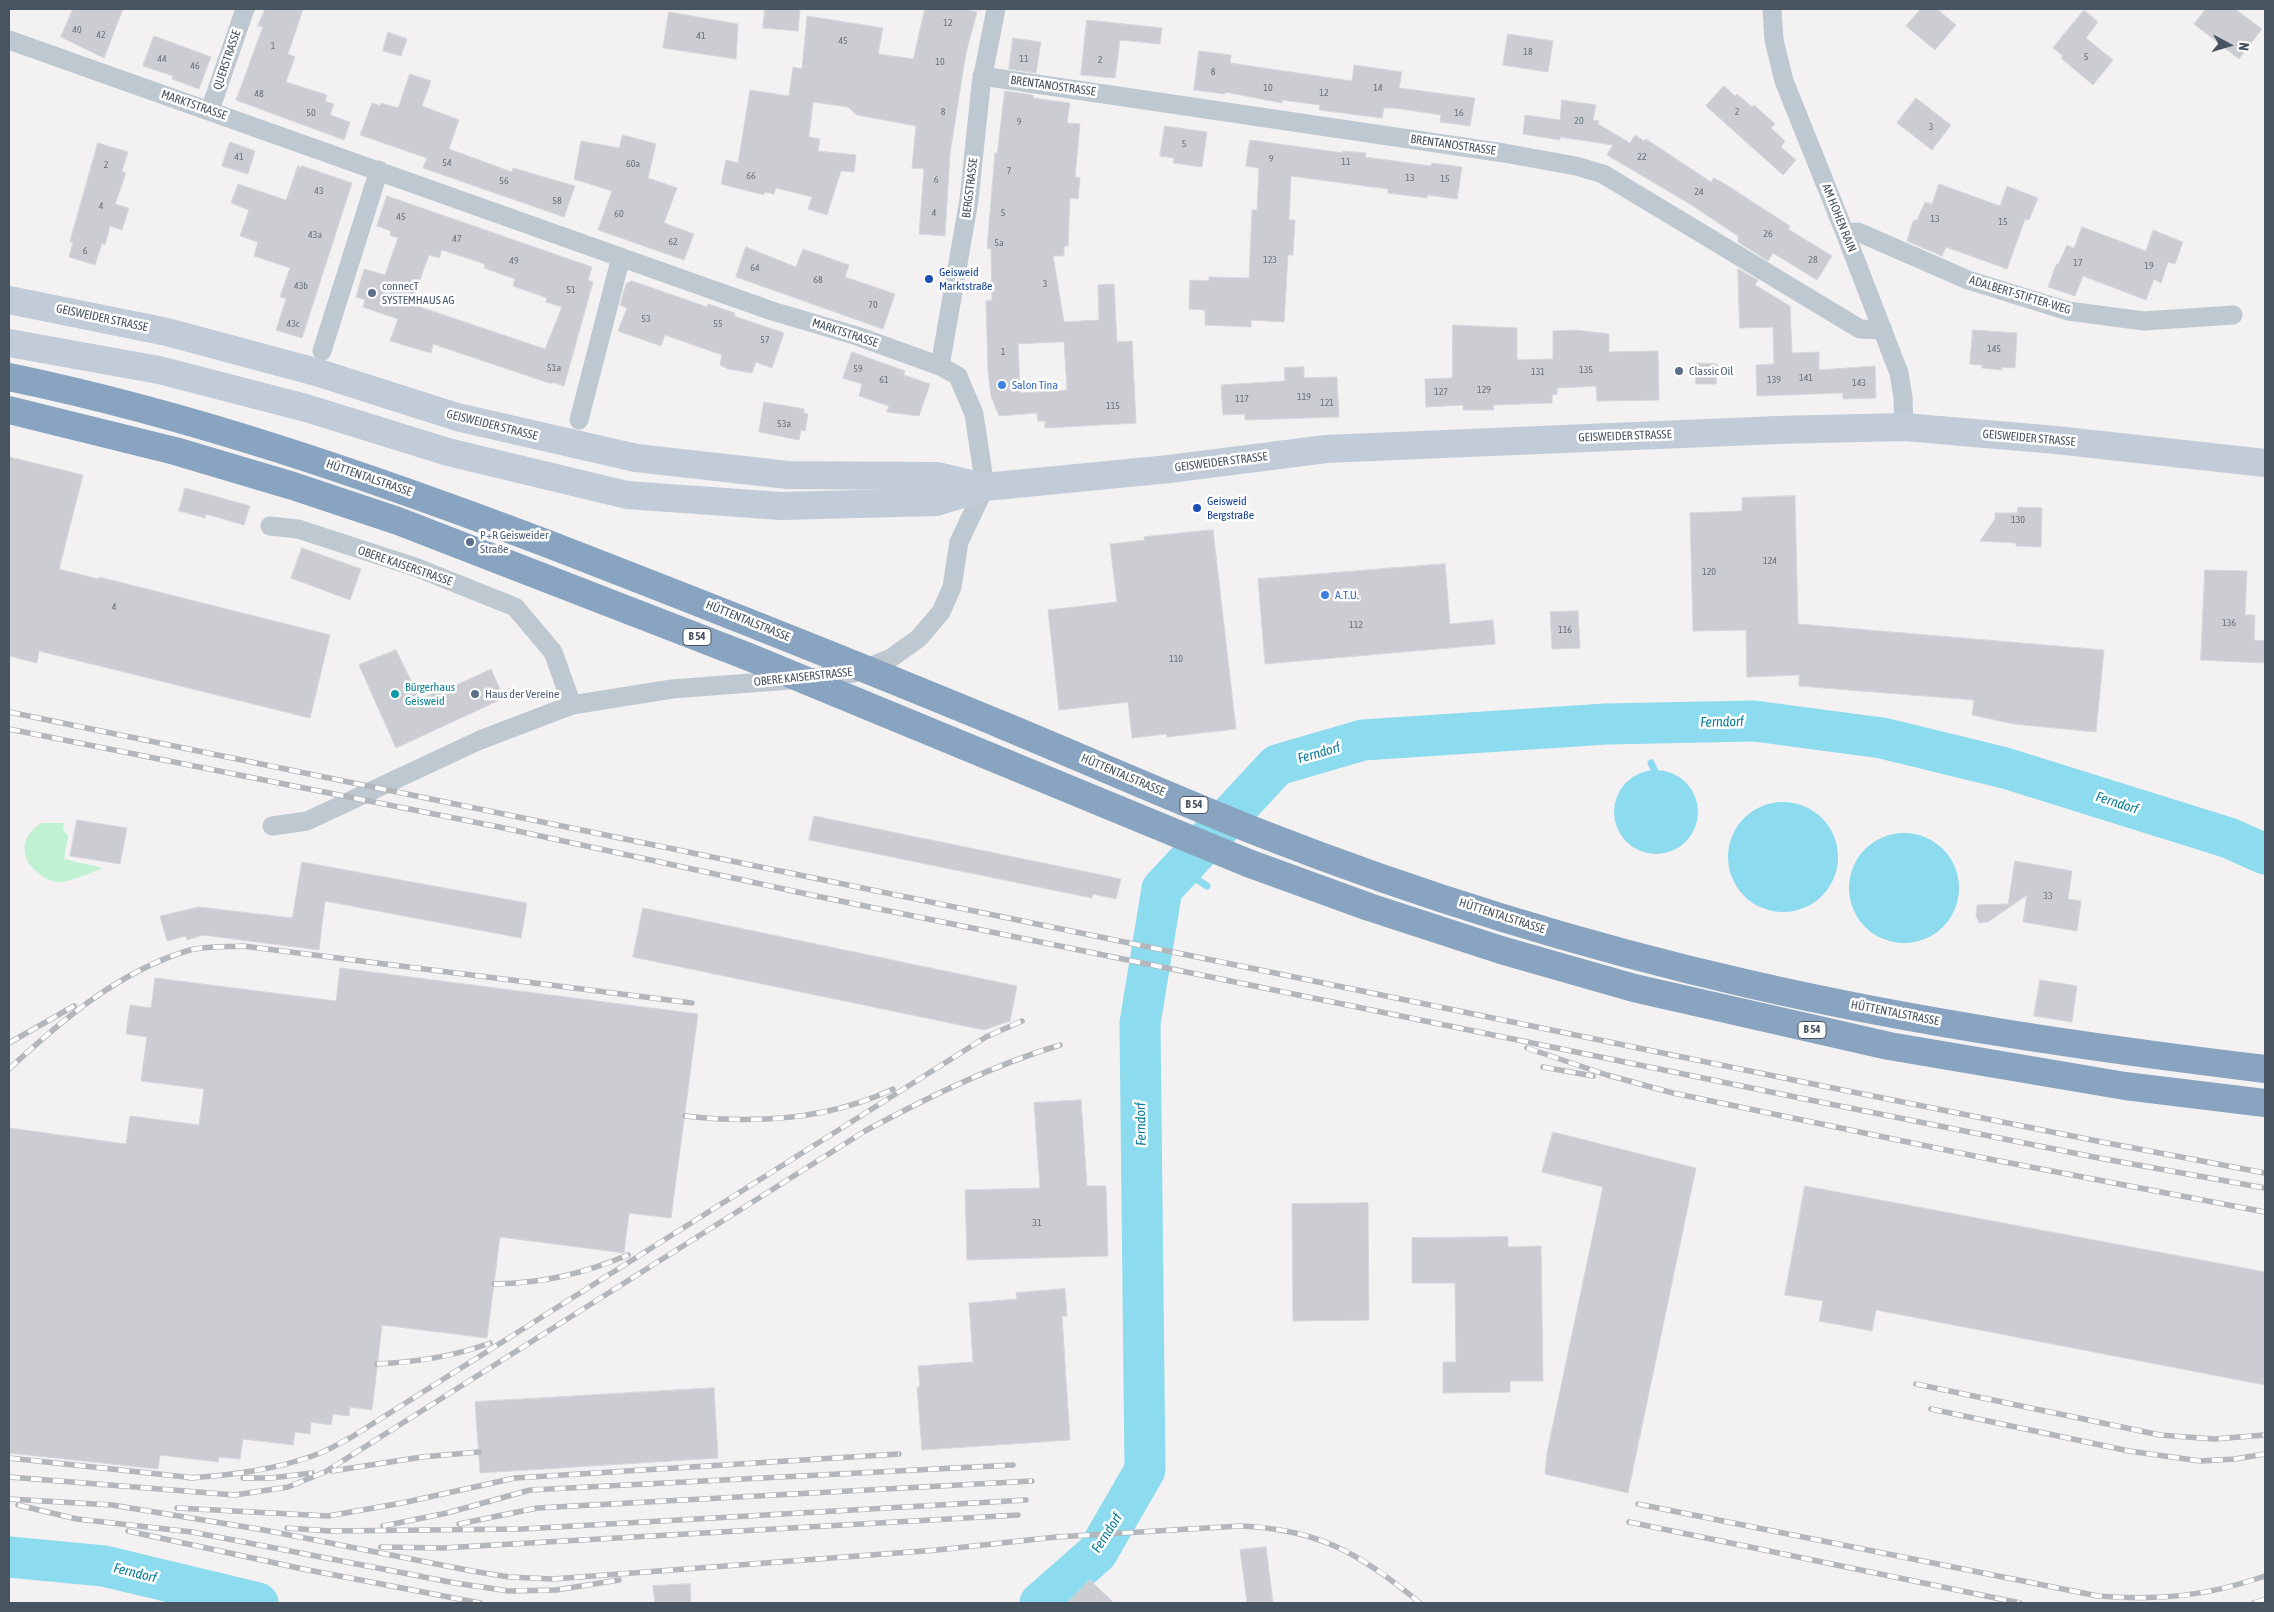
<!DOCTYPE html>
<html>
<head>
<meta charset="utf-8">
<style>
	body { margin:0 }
	#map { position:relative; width:2274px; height:1612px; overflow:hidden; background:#f3f1f1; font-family:"Asap Condensed",sans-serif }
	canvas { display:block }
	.frame { position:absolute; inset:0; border:10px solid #48545f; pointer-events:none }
	.north { position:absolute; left:2204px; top:20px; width:50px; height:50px; -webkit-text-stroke:4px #fff; paint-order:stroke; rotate:96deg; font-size:14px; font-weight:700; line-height:20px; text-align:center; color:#48545f }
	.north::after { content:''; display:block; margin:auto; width:18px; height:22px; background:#48545f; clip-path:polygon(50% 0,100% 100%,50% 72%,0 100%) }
</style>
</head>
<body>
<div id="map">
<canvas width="2274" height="1612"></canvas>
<div class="frame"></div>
<div class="north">N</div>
</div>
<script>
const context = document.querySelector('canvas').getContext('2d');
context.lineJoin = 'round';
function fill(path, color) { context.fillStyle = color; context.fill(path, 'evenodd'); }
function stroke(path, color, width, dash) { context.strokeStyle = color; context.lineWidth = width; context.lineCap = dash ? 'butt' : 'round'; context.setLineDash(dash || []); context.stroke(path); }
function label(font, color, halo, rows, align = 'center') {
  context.font = font + ' "Asap Condensed",sans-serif'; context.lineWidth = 5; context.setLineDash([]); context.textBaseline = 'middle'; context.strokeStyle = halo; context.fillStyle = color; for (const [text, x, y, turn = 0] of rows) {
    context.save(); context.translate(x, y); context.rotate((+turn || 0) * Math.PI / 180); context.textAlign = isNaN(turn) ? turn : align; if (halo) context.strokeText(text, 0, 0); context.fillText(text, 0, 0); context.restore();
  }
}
fill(new Path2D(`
	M 42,823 L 64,823 L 63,829 L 68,836 L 64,859 L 103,868 C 92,872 69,883 58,882 C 52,882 46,878 41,875 C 19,860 19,836 42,823 Z`), '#bff1d2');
fill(new Path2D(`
	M1614 812a42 42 0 1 1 84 0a42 42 0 1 1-84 0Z
	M1728 857a55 55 0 1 1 110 0a55 55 0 1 1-110 0Z
	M1849 888a55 55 0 1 1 110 0a55 55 0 1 1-110 0Z`), '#8cdbee');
stroke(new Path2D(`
	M 1635,724 L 1642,740
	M 1651,763 L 1654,769
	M 1181,869 L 1207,886`), '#8cdbee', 7);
stroke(new Path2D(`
	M 9,1557 L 104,1566 L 258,1603
	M 1040,1603 L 1097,1553 L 1145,1470 L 1140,1023 L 1162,889 L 1277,765 L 1363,740 L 1606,724 L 1754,721 L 1882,738 L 2005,768 L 2229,838 L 2265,854`), '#8cdbee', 41);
const building = new Path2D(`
	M 73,9 L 123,9 L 104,58 L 61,37 Z
	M 265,9 L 303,9 L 288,54 L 295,57 L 286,82 L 327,95 L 325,101 L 334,104 L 330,115 L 350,122 L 344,140 L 236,100 L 263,27 L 258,26 Z
	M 765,9 L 800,9 L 798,31 L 763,28 Z
	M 925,9 L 963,9 L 977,12 L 966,53 L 950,153 L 945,236 L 919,234 L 924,169 L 912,168 L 916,126 L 857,115 L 848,107 L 813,102 L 809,137 L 820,139 L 818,151 L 856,155 L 854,172 L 841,171 L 827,215 L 808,209 L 812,197 L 776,188 L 774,194 L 765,192 L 764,195 L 721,184 L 726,160 L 738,163 L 750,90 L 789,96 L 793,67 L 802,69 L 807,16 L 883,28 L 878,54 L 913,59 Z
	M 1921,9 L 1937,9 L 1956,25 L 1935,50 L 1906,26 Z
	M 2206,9 L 2235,9 L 2262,29 L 2239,59 L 2194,24 Z
	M 2084,10 L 2098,22 L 2086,38 L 2113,60 L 2093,85 L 2061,58 L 2063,56 L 2053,48 Z
	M 669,12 L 738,24 L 736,59 L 663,48 Z
	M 1087,20 L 1162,28 L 1160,44 L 1120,40 L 1115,78 L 1081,75 Z
	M 388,32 L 407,39 L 401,56 L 383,51 Z
	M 1508,34 L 1553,41 L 1548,72 L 1503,65 Z
	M 154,36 L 211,57 L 199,89 L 172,79 L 173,76 L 143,66 Z
	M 1013,38 L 1041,42 L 1036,73 L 1009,69 Z
	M 1199,51 L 1231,55 L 1230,63 L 1352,81 L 1354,65 L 1402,72 L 1399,88 L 1475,98 L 1470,126 L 1440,122 L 1441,115 L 1395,108 L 1384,108 L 1382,118 L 1319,110 L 1320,105 L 1282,100 L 1282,103 L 1225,92 L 1225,94 L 1194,90 Z
	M 410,74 L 431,81 L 422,106 L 459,120 L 449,149 L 512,172 L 513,168 L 575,186 L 564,217 L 423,168 L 427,158 L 360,135 L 372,103 L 380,106 L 381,103 L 398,108 Z
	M 1724,86 L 1735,96 L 1737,94 L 1752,107 L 1754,105 L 1775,124 L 1771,128 L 1785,141 L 1781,147 L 1796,160 L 1783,175 L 1706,106 Z
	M 1005,91 L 1033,95 L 1033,98 L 1070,103 L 1067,123 L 1080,124 L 1075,177 L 1080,178 L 1078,199 L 1070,198 L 1068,246 L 1064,246 L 1064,256 L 1053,256 L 1064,322 L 1099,320 L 1098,285 L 1114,284 L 1117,342 L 1132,341 L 1136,423 L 1045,428 L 1045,421 L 1038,421 L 1037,413 L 999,416 L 991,396 L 988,371 L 986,301 L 992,300 L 991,249 L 987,248 L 995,153 L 997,153 ZM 1064,342 L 1067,390 L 1020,393 L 1018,344 Z
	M 1916,98 L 1951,125 L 1932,150 L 1897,123 Z
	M 1562,100 L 1596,105 L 1593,120 L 1599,121 L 1598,124 L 1630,143 L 1635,135 L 1644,141 L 1646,139 L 1711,182 L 1714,178 L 1725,184 L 1790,226 L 1788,229 L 1832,256 L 1817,280 L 1773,253 L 1768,261 L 1738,242 L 1738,236 L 1690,204 L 1607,155 L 1613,145 L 1560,137 L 1560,140 L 1523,134 L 1525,115 L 1560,120 Z
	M 1165,126 L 1207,132 L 1202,167 L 1173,163 L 1174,158 L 1160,156 Z
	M 623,135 L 656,144 L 648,178 L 677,188 L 664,223 L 694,234 L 684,260 L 598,230 L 612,191 L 574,179 L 581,141 L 619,148 Z
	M 1250,140 L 1343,153 L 1343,151 L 1366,153 L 1365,157 L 1431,166 L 1432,163 L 1462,167 L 1457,199 L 1427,195 L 1427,198 L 1388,193 L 1388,189 L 1291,176 L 1289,220 L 1295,220 L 1293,255 L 1288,255 L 1284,322 L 1251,320 L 1251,327 L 1205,325 L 1205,310 L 1189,309 L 1190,280 L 1209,281 L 1209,277 L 1249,278 L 1252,210 L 1257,210 L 1259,168 L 1246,166 Z
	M 230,142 L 255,151 L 248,174 L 222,166 Z
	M 98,143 L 128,152 L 122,171 L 126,173 L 115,204 L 129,208 L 122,230 L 110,226 L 105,245 L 102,243 L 95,265 L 69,257 L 73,242 L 70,242 Z
	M 298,166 L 301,168 L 302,166 L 352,183 L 302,338 L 276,330 L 286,299 L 280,297 L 290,268 L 254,256 L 258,242 L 240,236 L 249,210 L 231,203 L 238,184 L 286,200 Z
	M 1939,184 L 2000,206 L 2007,186 L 2038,198 L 2029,220 L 2025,219 L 2007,269 L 1946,247 L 1942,256 L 1907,241 L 1913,221 L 1917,220 L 1925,202 L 1932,204 Z
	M 387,196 L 592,267 L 588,280 L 593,282 L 564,386 L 553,382 L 552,384 L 433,344 L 431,353 L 390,341 L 398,319 L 363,307 L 365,300 L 356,297 L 364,269 L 385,275 L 398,238 L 390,235 L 391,231 L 377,226 ZM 442,250 L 485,264 L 484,268 L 515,279 L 513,286 L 547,298 L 546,302 L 562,307 L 545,349 L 411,304 L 429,255 L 439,258 Z
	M 2082,227 L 2146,251 L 2153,230 L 2183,242 L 2175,264 L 2168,262 L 2161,283 L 2154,279 L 2146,300 L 2083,276 L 2075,296 L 2048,287 L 2056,265 L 2059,263 L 2067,245 L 2074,248 Z
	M 746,247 L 796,267 L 803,249 L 849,265 L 845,277 L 895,294 L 883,329 L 736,277 Z
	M 1738,269 L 1758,280 L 1755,285 L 1790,306 L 1792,353 L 1819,352 L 1819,370 L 1875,366 L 1876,398 L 1843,399 L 1843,393 L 1757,396 L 1756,365 L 1774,364 L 1773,327 L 1740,328 Z
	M 632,281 L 707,307 L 708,304 L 735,313 L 734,316 L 784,333 L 772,368 L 756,362 L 752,373 L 728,369 L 720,365 L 722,355 L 665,335 L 661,346 L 618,331 L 627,308 L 620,305 L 626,284 Z
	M 1453,325 L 1517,328 L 1517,360 L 1553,359 L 1553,331 L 1575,330 L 1609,334 L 1609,352 L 1658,351 L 1659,400 L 1597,401 L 1596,386 L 1557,388 L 1557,394 L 1552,395 L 1552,403 L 1493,405 L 1494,410 L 1463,410 L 1463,405 L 1426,407 L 1425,379 L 1452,378 Z
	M 1973,330 L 2017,333 L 2015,368 L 2002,367 L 2002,370 L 1982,368 L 1982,365 L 1970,364 Z
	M 852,352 L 905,371 L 904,375 L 930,384 L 919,416 L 887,412 L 889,406 L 859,396 L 862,384 L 843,378 Z
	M 1696,363 L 1717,364 L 1716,384 L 1696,384 Z
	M 1304,367 L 1304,378 L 1337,377 L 1339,417 L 1245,420 L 1245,414 L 1223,415 L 1221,385 L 1285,381 L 1284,368 Z
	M 764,402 L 804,409 L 804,413 L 808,414 L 805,431 L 801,430 L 799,440 L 759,432 Z
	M 9,457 L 83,475 L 59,569 L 98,579 L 99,577 L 330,635 L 310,718 L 39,651 L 37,663 L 9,656 Z
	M 185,488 L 250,506 L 244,525 L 206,514 L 205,518 L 179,511 Z
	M 1795,496 L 1798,624 L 2104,650 L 2096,732 L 2014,724 L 1972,715 L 1974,700 L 1799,686 L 1799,675 L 1747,677 L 1746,630 L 1693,631 L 1690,513 L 1742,511 L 1742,498 Z
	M 2018,507 L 2042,508 L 2041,547 L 2016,546 L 2016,543 L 1980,541 L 1995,519 L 1995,513 L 2017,513 Z
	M 1213,530 L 1236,729 L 1167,737 L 1166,734 L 1132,738 L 1128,702 L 1059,710 L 1048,610 L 1117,602 L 1110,544 L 1145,540 L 1144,537 Z
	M 302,548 L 361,569 L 350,600 L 291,578 Z
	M 1445,564 L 1450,624 L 1493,620 L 1495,644 L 1265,664 L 1258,579 Z
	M 2205,570 L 2247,571 L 2245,615 L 2255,615 L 2254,640 L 2265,641 L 2265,663 L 2201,660 Z
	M 1578,611 L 1580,648 L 1552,649 L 1550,612 Z
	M 396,650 L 420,699 L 446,687 L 446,690 L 491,669 L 504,698 L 396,748 L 359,665 Z
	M 814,816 L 1121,879 L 1116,899 L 1093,894 L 1092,898 L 809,840 Z
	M 77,820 L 127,828 L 120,864 L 70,856 Z
	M 2015,861 L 2072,871 L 2068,899 L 2081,901 L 2077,931 L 2023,922 L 2027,895 L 1988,922 L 1979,923 L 1976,915 L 1977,905 L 2008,904 Z
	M 302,862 L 527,903 L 521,938 L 325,901 L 319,950 L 203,935 L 187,940 L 186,936 L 167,941 L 160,916 L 199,907 L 292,918 Z
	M 643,908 L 1017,986 L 1010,1021 L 984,1030 L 633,957 Z
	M 340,968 L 698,1014 L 671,1218 L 629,1213 L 624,1253 L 500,1237 L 487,1338 L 382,1325 L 372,1410 L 350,1407 L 349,1416 L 333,1414 L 331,1425 L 311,1422 L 310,1434 L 295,1432 L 293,1445 L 243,1439 L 240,1459 L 219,1457 L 218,1462 L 160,1455 L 158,1469 L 9,1453 L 9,1128 L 126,1144 L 130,1116 L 199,1125 L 204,1089 L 141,1081 L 147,1037 L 126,1034 L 130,1005 L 151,1008 L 155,978 L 336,1001 Z
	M 2040,980 L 2077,986 L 2072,1022 L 2034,1016 Z
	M 1081,1100 L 1087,1186 L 1106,1186 L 1108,1256 L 967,1260 L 965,1190 L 1040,1188 L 1034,1103 Z
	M 1553,1132 L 1696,1168 L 1628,1493 L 1545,1474 L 1547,1453 L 1603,1187 L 1542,1172 Z
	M 1805,1186 L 2265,1272 L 2265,1385 L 1876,1310 L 1872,1331 L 1819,1321 L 1823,1301 L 1785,1295 Z
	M 1368,1203 L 1369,1320 L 1293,1321 L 1292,1204 Z
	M 1508,1237 L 1508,1247 L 1541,1246 L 1543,1381 L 1510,1381 L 1510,1392 L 1443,1393 L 1443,1362 L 1456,1362 L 1455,1283 L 1412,1283 L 1412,1238 Z
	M 1065,1289 L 1067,1316 L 1062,1316 L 1070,1440 L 922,1450 L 917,1387 L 920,1387 L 918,1366 L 973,1362 L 969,1303 L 1017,1299 L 1016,1293 Z
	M 714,1388 L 718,1458 L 480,1473 L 475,1402 Z
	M 1266,1547 L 1273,1603 L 1247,1603 L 1240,1550 Z
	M 1090,1580 L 1114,1603 L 1067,1603 Z
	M 690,1584 L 691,1603 L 655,1603 L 653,1586 Z`);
fill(building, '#cbcdd3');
stroke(building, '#d5d7dc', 1);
stroke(new Path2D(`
	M 1772,9 L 1774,40 L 1784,81 L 1845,233 L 1899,373 L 1903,397 L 1904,427
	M 9,40 L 772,311 L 857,336 L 940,366 L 958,376 L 974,414 L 985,487 L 959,542 L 952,587 L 941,612 L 919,638 L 891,658 L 854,673 L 803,679 L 672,689 L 572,705 L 480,740 L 307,821 L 272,826
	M 982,76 L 1504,153 L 1576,166 L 1603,174 L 1860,329 L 1883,330
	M 210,110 L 245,9
	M 1845,233 L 1858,232 L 1968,280 L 2068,311 L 2144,321 L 2233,315
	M 322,351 L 379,170
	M 940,366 L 969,200 L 981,85 L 996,9
	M 579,420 L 621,257
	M 270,526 L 298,529 L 415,567 L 515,607 L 553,652 L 572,705`), '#bec8d0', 19);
stroke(new Path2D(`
	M 9,300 L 167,332 L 316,372 L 457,417 L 636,458 L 788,475 L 938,476 L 984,487
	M 9,343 L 159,370 L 306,408 L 448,452 L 627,495 L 781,506 L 936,502 L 985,487 L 1169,469 L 1326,449 L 1777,430 L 1904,427 L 2056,440 L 2265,463`), '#c1ccd8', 28);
stroke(new Path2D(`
	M 9,377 C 192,415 368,476 543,542 C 698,602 853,663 1007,727 C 1091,762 1175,799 1260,833 C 1418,895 1583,946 1749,984 C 1918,1023 2092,1048 2265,1069
	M 9,410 L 175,451 L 293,486 L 398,521 L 749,657 L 1248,863 L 1369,907 L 1501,950 L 1634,988 L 1889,1046 L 2125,1086 L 2265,1103`), '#88a4c0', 28);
const rail = new Path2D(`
	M 9,712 L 1813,1084 L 2102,1142 L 2265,1173
	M 9,729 L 499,827 L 816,896 L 1810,1100 L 2099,1158 L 2265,1188
	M 9,1043 L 74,1006
	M 1527,1048 L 1607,1075 L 1673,1093 L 1989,1159 L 2265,1212
	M 1543,1067 L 1593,1076
	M 9,1069 C 62,1020 119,971 190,950 C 206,946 227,947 243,946 L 692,1003
	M 685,1116 C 755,1124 828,1120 893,1089
	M 494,1284 C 544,1283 582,1274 628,1255
	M 377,1364 C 416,1362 453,1357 490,1343
	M 1916,1384 L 2160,1435 L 2214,1439 L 2265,1435
	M 1931,1409 L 2129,1451 L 2200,1461 L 2235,1459 L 2265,1454
	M 9,1458 L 195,1478
	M 332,1471 L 422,1457 L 479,1452
	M 9,1477 L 235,1495 L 288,1487 L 325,1472 L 865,1131 C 927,1098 993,1065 1060,1045
	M 189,1478 C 231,1475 275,1470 315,1455 C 327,1451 338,1444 350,1438 L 986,1037 L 1022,1021
	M 243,1478 L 271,1478 L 312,1473
	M 9,1499 L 112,1505 L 264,1530 L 472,1571 L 509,1577 L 553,1579 L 937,1550 L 1056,1537 L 1240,1526 C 1319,1529 1361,1554 1420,1603
	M 1638,1504 L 2098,1596 C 2158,1601 2208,1596 2265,1576
	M 18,1505 L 77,1519 L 192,1532 L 455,1583 L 509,1591 L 556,1590 L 619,1580
	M 177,1508 L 328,1516 L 402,1503 L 515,1478 L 899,1454
	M 1629,1522 L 2020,1603
	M 459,1524 L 537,1508 L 1032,1481
	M 383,1526 L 447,1513 L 530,1490 L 1013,1465
	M 287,1528 L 330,1531 L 522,1529 L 1026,1500
	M 128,1531 L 303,1569 L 480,1603
	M 381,1547 L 442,1548 L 1018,1515
	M 2254,1603 L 2265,1599`);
stroke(rail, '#b3b6bb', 5.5);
stroke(rail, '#fff', 4, [11]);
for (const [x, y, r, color] of [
	[929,279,5,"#1a4fb4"],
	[372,293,5,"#5c6f8a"],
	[1679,371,5,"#5c6f8a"],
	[1002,385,5,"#3f7fe0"],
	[1197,508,5,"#1a4fb4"],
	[470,542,5,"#5c6f8a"],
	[1325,595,5,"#3f7fe0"],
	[395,694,5,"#0f9aa8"],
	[475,694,5,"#5c6f8a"]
]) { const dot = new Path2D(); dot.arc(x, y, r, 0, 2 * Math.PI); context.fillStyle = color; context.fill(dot); stroke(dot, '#fff', 2); }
label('10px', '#69727c', null, [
	["12",948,23],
	["40",77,30],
	["42",101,35],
	["41",701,36],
	["45",843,41],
	["1",273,46],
	["18",1528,52],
	["5",2086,57],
	["44",162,59],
	["11",1024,59],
	["2",1100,60],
	["10",940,62],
	["46",195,66],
	["8",1213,72],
	["10",1268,88],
	["14",1378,88],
	["12",1324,93],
	["48",259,94],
	["8",943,112],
	["2",1737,112],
	["50",311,113],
	["16",1459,113],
	["20",1579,121],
	["9",1019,122],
	["3",1931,127],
	["5",1184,144],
	["41",239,157],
	["22",1642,157],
	["9",1271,159],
	["11",1346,162],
	["54",447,163],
	["60a",633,164],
	["2",106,165],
	["7",1009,171],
	["66",751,176],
	["13",1410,178],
	["15",1445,179],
	["6",936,180],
	["56",504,181],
	["43",319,191],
	["24",1699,192],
	["58",557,201],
	["4",101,206],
	["4",934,213],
	["5",1003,213],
	["60",619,214],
	["45",401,217],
	["13",1935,219],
	["15",2003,222],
	["26",1768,234],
	["43a",315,235],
	["47",457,239],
	["62",673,242],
	["5a",999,243],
	["6",85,251],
	["123",1270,260],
	["28",1813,260],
	["49",514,261],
	["17",2078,263],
	["19",2149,266],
	["64",755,268],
	["68",818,280],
	["3",1045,284],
	["43b",301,286],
	["51",571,290],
	["70",873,305],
	["53",646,319],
	["43c",293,324],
	["55",718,324],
	["57",765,340],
	["145",1994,349],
	["1",1003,352],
	["51a",554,368],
	["59",858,369],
	["135",1586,370],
	["131",1538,372],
	["141",1806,378],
	["61",884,380],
	["139",1774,380],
	["143",1859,383],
	["129",1484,390],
	["127",1441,392],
	["119",1304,397],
	["117",1242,399],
	["121",1327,403],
	["115",1113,406],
	["53a",784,424],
	["130",2018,520],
	["124",1770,561],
	["120",1709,572],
	["4",114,607],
	["136",2229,623],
	["112",1356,625],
	["116",1565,630],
	["110",1176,659],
	["33",2048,896],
	["31",1037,1223]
]);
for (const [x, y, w] of [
	[697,637,28],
	[1194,805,28],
	[1812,1030,28]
]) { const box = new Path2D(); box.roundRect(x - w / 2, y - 8.5, w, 17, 4); context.fillStyle = '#fff'; context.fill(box); stroke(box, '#48545f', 1); }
label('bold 11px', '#48545f', null, [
	["B 54",697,637],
	["B 54",1194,805],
	["B 54",1812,1030]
]);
label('12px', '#48545f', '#fff', [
	["QUERSTRASSE",227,60,-71],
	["BRENTANOSTRASSE",1053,86,8],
	["MARKTSTRASSE",194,105,19],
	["BRENTANOSTRASSE",1453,145,8],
	["BERGSTRASSE",970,188,-83],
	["AM HOHEN RAIN",1839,218,68],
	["ADALBERT-STIFTER-WEG",2020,295,17],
	["GEISWEIDER STRASSE",102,318,12],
	["MARKTSTRASSE",845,333,18],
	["GEISWEIDER STRASSE",492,425,14],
	["GEISWEIDER STRASSE",1625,436,-2],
	["GEISWEIDER STRASSE",2029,438,5],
	["GEISWEIDER STRASSE",1221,462,-7],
	["HÜTTENTALSTRASSE",369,478,19],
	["OBERE KAISERSTRASSE",405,566,19],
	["HÜTTENTALSTRASSE",748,621,22],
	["OBERE KAISERSTRASSE",803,677,-6],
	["HÜTTENTALSTRASSE",1123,775,23],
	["HÜTTENTALSTRASSE",1502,916,18],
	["HÜTTENTALSTRASSE",1895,1013,11]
]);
label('12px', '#164399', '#fff', [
	["Geisweid",939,272],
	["Marktstraße",939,286],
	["Geisweid",1207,501],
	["Bergstraße",1207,515]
], 'left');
label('12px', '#4e5e75', '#fff', [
	["connecT",382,286],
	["SYSTEMHAUS AG",382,300],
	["Classic Oil",1689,371],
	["P+R Geisweider",480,535],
	["Straße",480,549],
	["Haus der Vereine",485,694]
], 'left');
label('12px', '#366cbe', '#fff', [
	["Salon Tina",1012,385],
	["A.T.U.",1335,595]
], 'left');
label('12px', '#0d838f', '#fff', [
	["Bürgerhaus",405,687],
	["Geisweid",405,701]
], 'left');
label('italic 14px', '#0a7d99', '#fff', [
	["Ferndorf",1722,722,-1],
	["Ferndorf",1319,753,-16],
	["Ferndorf",2117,803,18],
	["Ferndorf",1141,1124,-91],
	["Ferndorf",1107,1533,-57],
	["Ferndorf",135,1573,14]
]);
</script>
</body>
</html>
